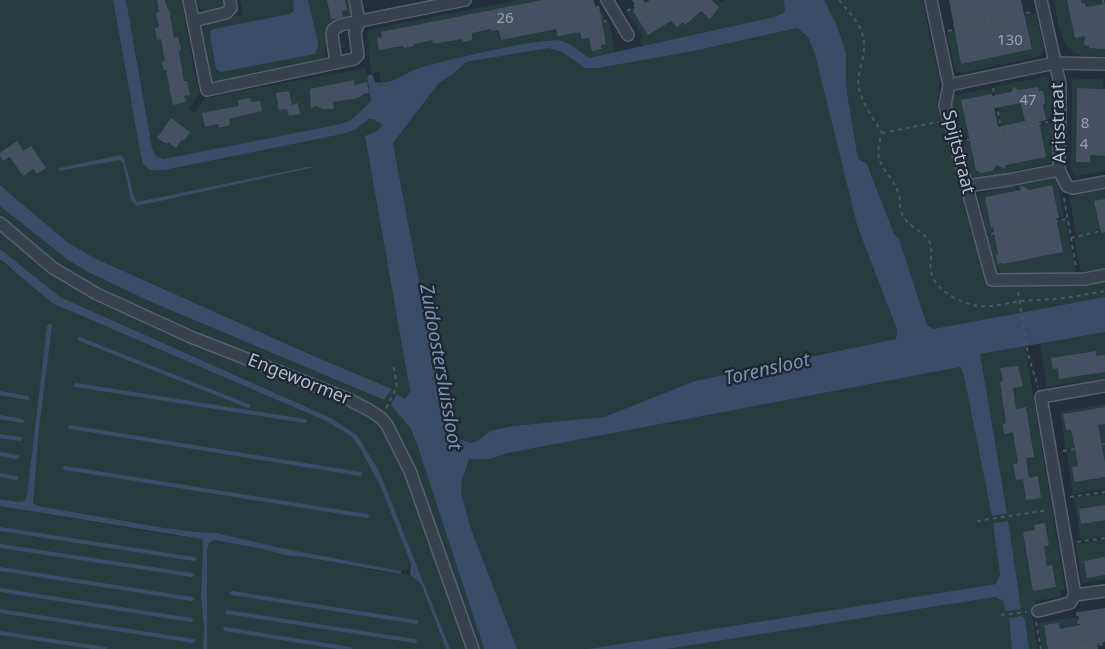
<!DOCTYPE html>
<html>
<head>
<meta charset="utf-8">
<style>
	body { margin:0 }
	canvas { display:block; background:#242f3e }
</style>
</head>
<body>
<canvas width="1105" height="649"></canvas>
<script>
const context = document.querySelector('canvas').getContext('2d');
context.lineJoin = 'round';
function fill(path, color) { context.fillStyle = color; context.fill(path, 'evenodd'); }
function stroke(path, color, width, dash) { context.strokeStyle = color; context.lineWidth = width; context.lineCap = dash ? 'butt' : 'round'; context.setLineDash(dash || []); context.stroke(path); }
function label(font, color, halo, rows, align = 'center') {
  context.font = font + ' "Noto Sans",sans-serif'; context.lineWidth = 4.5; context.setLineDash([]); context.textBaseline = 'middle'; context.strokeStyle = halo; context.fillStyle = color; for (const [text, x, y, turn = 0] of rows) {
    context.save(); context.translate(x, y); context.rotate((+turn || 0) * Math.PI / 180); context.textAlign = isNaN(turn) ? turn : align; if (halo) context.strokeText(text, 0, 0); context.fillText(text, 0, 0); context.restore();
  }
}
fill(new Path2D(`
	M 0,0 L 113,0 L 143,164 L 355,130 L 368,119 L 373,119 L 383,125 L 377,131 L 365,136 L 410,391 L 405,399 L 391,405 L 411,429 L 418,447 L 484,649 L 476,649 L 427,502 L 404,441 L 383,414 L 373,405 L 205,335 L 98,287 L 54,260 L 0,216 L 0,206 L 68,260 L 88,272 L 149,301 L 384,400 L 392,389 L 309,354 L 94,258 L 66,241 L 0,185 Z
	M 126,0 L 181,0 L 199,94 L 189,109 L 194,113 L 205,98 L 365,68 L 371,101 L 351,120 L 340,124 L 164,159 L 156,156 L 152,148 Z
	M 195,0 L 226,0 L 226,7 L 222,10 L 206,12 L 198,8 Z
	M 240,0 L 293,0 L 294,11 L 289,14 L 213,29 L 211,31 L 210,35 L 318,42 L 308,0 L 350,0 L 353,15 C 329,22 326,37 325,60 L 211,83 L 201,33 C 206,18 230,18 243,15 Z
	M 518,0 L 594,0 L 595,6 L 598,5 L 607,20 L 570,27 L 570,29 L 609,22 L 615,52 L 589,58 L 562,41 L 479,53 L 417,69 L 402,77 L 381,83 L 379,72 L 372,74 L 369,57 L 368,30 Z
	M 646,0 L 660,0 L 683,26 L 685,25 L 663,0 L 719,0 L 722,3 L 724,0 L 784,0 L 785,12 L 774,17 L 643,46 L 640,40 L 643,37 L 627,12 Z
	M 824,0 L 922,0 L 940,81 L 937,104 L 987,279 L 991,285 C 1028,285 1068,289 1105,281 L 1105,297 L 932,329 L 927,325 L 899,239 L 894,234 L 867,164 L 858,159 L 848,99 L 846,78 L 846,53 L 837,26 Z
	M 1054,0 L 1102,0 L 1105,15 L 1105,56 C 1098,56 1091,57 1085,56 C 1059,52 1058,20 1054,0 Z
	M 1036,14 L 1044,49 L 1040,56 L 962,73 L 957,72 L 955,69 L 947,33 Z
	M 797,28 L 808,37 L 815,54 L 857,225 L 897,330 L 896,339 L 695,381 L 604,417 L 513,426 L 490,431 L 482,438 L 472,443 L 456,438 L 447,430 L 393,143 L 438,84 L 454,73 L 466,62 L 549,48 L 562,52 L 585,68 L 598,68 L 694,51 Z
	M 1045,77 L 1049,78 L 1054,101 L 1054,118 L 1003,130 L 993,87 Z
	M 1078,79 L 1103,79 L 1103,87 L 1105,88 L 1105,171 L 1076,176 L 1072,171 L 1071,166 L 1072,83 L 1073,80 Z
	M 991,88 L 1000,131 L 962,138 L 952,104 L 954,95 Z
	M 1054,123 L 1052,163 L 978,179 L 971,175 L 963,142 Z
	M 1053,177 L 1057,180 L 1064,217 L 1026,225 L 1017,184 Z
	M 1014,185 L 1023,226 L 987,234 L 978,195 L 980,193 Z
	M 1105,189 L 1105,228 L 1093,231 L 1094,234 L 1105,231 L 1105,268 L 1081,273 L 1074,239 L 1077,238 L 1069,197 Z
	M 1065,220 L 1076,274 L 1003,273 L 996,268 L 987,236 Z
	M 0,227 L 50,270 L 197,344 L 360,412 L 375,422 L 382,430 L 393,446 L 409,480 L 467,649 L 450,649 L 379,472 L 357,435 L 331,418 L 60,297 L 0,249 Z
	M 0,260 L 53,303 L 326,421 L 351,436 L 360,448 L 382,490 L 411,564 L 409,569 L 403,571 L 386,568 L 280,548 L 216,533 L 198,532 L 165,528 L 38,506 L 33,503 L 39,430 L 51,325 L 47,326 L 27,496 L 24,501 L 18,502 L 0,499 Z
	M 1105,332 L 1105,378 L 1047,387 L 1040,343 Z
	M 1025,346 L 1065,589 L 1060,590 L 1061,597 L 1035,601 L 1037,615 L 1032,616 L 1038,649 L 1029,649 L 1025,620 L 1009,618 L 1012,649 L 667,649 L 995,597 L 1003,600 L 1013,610 L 1021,609 L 1007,521 L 993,524 L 1000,575 L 996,584 L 588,649 L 517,649 L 470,526 L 461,492 L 462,480 L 468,459 L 489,459 L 508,453 L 960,367 L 964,376 L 992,515 L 1007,512 L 979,354 Z
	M 1105,404 L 1105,443 L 1066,449 L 1060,412 Z
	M 1105,446 L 1105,489 L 1073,494 L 1067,452 Z
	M 1105,494 L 1105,536 L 1081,541 L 1074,498 Z
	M 0,506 L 164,534 L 201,539 L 203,541 L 203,649 L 0,649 Z
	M 1105,539 L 1105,579 L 1082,583 L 1076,544 Z
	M 214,540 L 263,549 L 284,555 L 305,557 L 378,571 L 410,575 L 416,579 L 422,586 L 446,649 L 207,649 L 207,550 L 209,543 Z
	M 1077,617 L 1082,649 L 1042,649 L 1038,623 Z`), '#263c3f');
fill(new Path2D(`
	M 113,0 L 126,0 L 152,148 L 156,156 L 164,159 L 340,124 L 351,120 L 371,101 L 367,76 L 372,74 L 375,82 C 392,85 403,74 417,69 C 437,62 548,36 563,41 C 572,45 581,52 589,58 L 774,17 L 785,12 L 784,0 L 824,0 L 837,26 L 846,53 L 846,78 L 848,99 L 858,159 L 867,164 L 894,234 L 899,239 L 927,325 L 933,329 L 1105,297 L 1105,332 L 980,354 L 1007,513 L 992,516 L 964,376 L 960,367 L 508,453 L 489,459 L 469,459 L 462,480 L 461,492 L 470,526 L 517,649 L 484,649 L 418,447 L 411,429 L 391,405 L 397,394 L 405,399 L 410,391 L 365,136 L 377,131 L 383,125 L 373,119 L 368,119 L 355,130 L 342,134 L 164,170 L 150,170 L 143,164 L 141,156 ZM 797,28 L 808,37 L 815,54 L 857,225 L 897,330 L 896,339 L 695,381 L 604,417 L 513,426 L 490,431 L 482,438 L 472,443 L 456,438 L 447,430 L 393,143 L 438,84 L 454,73 L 466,62 L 549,48 L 562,52 L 585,68 L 598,68 L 694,51 Z
	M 293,0 L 308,0 L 318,42 L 318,47 L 315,54 L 221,72 L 216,69 L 210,35 L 211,31 L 213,29 L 289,14 L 294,11 Z
	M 121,155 L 124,159 L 134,197 L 137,202 L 307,167 L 315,167 L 137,206 L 131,200 L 123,163 L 120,160 L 59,171 L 59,168 Z
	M 0,185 L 66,241 L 94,258 L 309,354 L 392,389 L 384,400 L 149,301 L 88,272 L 68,260 L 0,206 Z
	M 0,249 L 60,297 L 331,418 L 357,435 L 379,471 L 450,649 L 446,649 L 422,586 L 416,579 L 410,575 L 411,564 L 382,490 L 360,448 L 351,436 L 326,421 L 52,303 L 0,259 Z
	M 49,324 L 52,325 L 39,430 L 33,503 L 38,506 L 165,528 L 198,532 L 216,533 L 281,548 L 401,571 L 401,574 L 305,557 L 284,555 L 263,549 L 214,540 L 209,543 L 207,550 L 207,649 L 203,649 L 204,628 L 201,595 L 203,548 L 203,541 L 201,539 L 0,506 L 0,499 L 18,502 L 24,501 L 27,496 L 47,326 Z
	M 1008,521 L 1021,609 L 1006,611 L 1003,601 L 995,597 L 667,649 L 588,649 L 996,584 L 1000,575 L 993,523 Z
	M 1022,616 L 1025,620 L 1029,649 L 1012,649 L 1009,618 Z`), '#394c67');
stroke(new Path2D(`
	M 80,339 L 248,406
	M 76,385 L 305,421
	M 0,393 L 27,398
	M 0,417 L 22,421
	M 70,427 L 360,474
	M 0,436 L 20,439
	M 0,454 L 17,457
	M 65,468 L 367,516
	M 0,475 L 16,478
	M 0,529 L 194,559
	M 0,546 L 192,575
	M 0,569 L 192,599
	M 0,590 L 191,620
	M 232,593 L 416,622
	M 0,611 L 193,641
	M 227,612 L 415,641
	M 225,629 L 350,649
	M 0,633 L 105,649`), '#394c67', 4);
fill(new Path2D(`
	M 157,0 L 165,0 L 168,10 L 169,10 L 174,38 L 178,37 L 181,49 L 179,52 L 184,81 L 187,81 L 190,95 L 184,96 L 186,102 L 173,105 L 166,70 L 164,70 L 162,62 L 165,60 L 161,39 L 157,40 L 155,28 L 159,27 L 156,13 L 159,12 Z
	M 327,0 L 345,0 L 347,10 L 342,11 L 343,17 L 331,19 Z
	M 542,0 L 594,0 L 595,7 L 599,6 L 606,44 L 601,45 L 602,49 L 592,51 L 589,38 L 582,39 L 580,32 L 558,36 L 556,29 L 501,40 L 499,30 L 491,31 L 491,29 L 472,33 L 472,40 L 463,42 L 462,39 L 438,43 L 433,43 L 432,40 L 414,44 L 414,46 L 404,48 L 403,46 L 379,50 L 377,38 L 382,37 L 381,32 Z
	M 632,0 L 643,0 L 645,3 L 650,0 L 711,0 L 719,7 L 710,19 L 701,11 L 685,25 L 683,22 L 677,27 L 671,21 L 648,35 L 633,11 L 636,7 Z
	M 949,0 L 1021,0 L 1032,49 L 961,64 Z
	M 1067,0 L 1081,0 L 1082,3 L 1085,3 L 1086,7 L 1105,4 L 1105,49 L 1089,48 L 1089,46 L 1084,45 L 1085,36 L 1075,38 Z
	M 354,80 L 354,85 L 367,82 L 369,93 L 363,94 L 363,95 L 357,98 L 333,102 L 334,109 L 323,109 L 317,106 L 311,108 L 310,89 Z
	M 1014,87 L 1019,90 L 1038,87 L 1039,91 L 1043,91 L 1045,102 L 1043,106 L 1046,120 L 1039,122 L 1046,157 L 1006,165 L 1004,169 L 997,165 L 992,171 L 981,173 L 976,170 L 961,100 L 992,94 L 992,96 L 1011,92 ZM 1021,103 L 1025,121 L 998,127 L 994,108 Z
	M 1077,88 L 1105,89 L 1105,156 L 1090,155 L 1090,162 L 1076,162 Z
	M 289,91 L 292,105 L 298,103 L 300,114 L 289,116 L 287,109 L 279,110 L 276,93 Z
	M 250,98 L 251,102 L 260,101 L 262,111 L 229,119 L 230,125 L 219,128 L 218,124 L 205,127 L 202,113 L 239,106 L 238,100 Z
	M 171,118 L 190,132 L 184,141 L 182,139 L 176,148 L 168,142 L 167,144 L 157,138 Z
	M 17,141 L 23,151 L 31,146 L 46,168 L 37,174 L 33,169 L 23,176 L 10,157 L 3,161 L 0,156 L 0,153 Z
	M 1020,185 L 1029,190 L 1052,185 L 1059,218 L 1056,218 L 1063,252 L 1003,264 L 1002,263 L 998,264 L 996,255 L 998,254 L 993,227 L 991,228 L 985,197 L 1021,190 Z
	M 1105,199 L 1105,232 L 1101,233 L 1094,201 Z
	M 1096,351 L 1096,356 L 1105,355 L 1105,372 L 1059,379 L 1058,368 L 1053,369 L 1051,358 Z
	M 1018,366 L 1023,386 L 1013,388 L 1016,409 L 1026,407 L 1034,457 L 1026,458 L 1029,478 L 1038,476 L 1041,498 L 1026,500 L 1023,479 L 1016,480 L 1013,464 L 1018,463 L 1013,432 L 1004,434 L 1003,424 L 1006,423 L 1000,382 L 1003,381 L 1000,368 Z
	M 1105,407 L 1105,424 L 1098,425 L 1105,462 L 1105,477 L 1074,482 L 1072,467 L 1078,466 L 1075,448 L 1071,430 L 1066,430 L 1063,414 Z
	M 1105,505 L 1105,520 L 1081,524 L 1079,509 Z
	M 1045,523 L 1049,545 L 1044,546 L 1047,566 L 1052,565 L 1056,587 L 1033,591 L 1023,532 L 1035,530 L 1034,525 Z
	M 1105,557 L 1105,575 L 1087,578 L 1084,561 Z
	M 1105,608 L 1105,642 L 1097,644 L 1098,649 L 1048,649 L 1044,625 L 1059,623 L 1060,629 L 1080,625 L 1078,612 Z`), '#455162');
const minor = new Path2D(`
	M 189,0 L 207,90 L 354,59 L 358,55 L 355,33 L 359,21
	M 355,0 L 359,21
	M 607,0 L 628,35
	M 931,0 L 949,85 L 945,105 L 992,280 L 1085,279 L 1105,275
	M 1041,0 L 1060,84 L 1059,170 L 1067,186 L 1073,188 L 1105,182
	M 193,21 L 226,13 L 231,8 L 230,0
	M 336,63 L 332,34 L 333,30 L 340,25 L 465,0
	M 949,85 L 1055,63 L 1105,64
	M 966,186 L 1008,180 L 1059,170
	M 0,223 L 53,268 L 97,294 L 191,337 L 346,398 L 369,410 L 381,418 L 387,425 L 410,471 L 473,649
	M 1075,595 L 1105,591
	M 1038,611 L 1070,603 L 1075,595 L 1041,397 L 1105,386`);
stroke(minor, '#565f6c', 14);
stroke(new Path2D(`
	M 662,0 L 683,25
	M 839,0 C 857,22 869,31 862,62 C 860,71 857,79 859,88 C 862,104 874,119 882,133 C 871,168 887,165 898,192 C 901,199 899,208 902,214 C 907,226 922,230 929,241 C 934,250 929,261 931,271 C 934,289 957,301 973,305 C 989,309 1006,303 1022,301 C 1032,300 1042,300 1052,299 C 1070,298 1088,294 1105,291
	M 985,0 L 990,21
	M 1103,0 L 1105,9
	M 627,11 L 644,0
	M 572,28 L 607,21
	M 948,31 L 1031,12
	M 993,88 L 1002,132
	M 882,133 L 938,122
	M 967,140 L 1048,122
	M 1016,190 L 1024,227
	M 1064,198 L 1076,267
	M 991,234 L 1067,219
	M 1071,238 L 1105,230
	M 1018,292 L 1028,354 L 1038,387
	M 386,408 L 397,387 L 393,363
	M 1063,451 L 1105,444
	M 1070,497 L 1105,492
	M 977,521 L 1048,510
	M 1077,542 L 1105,538
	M 1077,612 L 1083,649
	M 1001,615 L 1027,612
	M 1036,622 L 1041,649
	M 1083,647 L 1105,644`), '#44595c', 2, [4, 4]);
stroke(minor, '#38414e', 11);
label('15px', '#98a1af', null, [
	["26",505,19],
	["130",1010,41],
	["47",1028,101],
	["8",1085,124],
	["4",1084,145]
]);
label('18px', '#b4bcc9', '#1d2633', [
	["Arisstraat",1059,123,-92],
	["Spijtstraat",958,152,76],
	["Engewormer",299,380,22]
]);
label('italic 19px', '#7c92b1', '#1d2633', [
	["Zuidoostersluissloot",440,367,80],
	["Torensloot",767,370,-13]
]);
</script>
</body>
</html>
